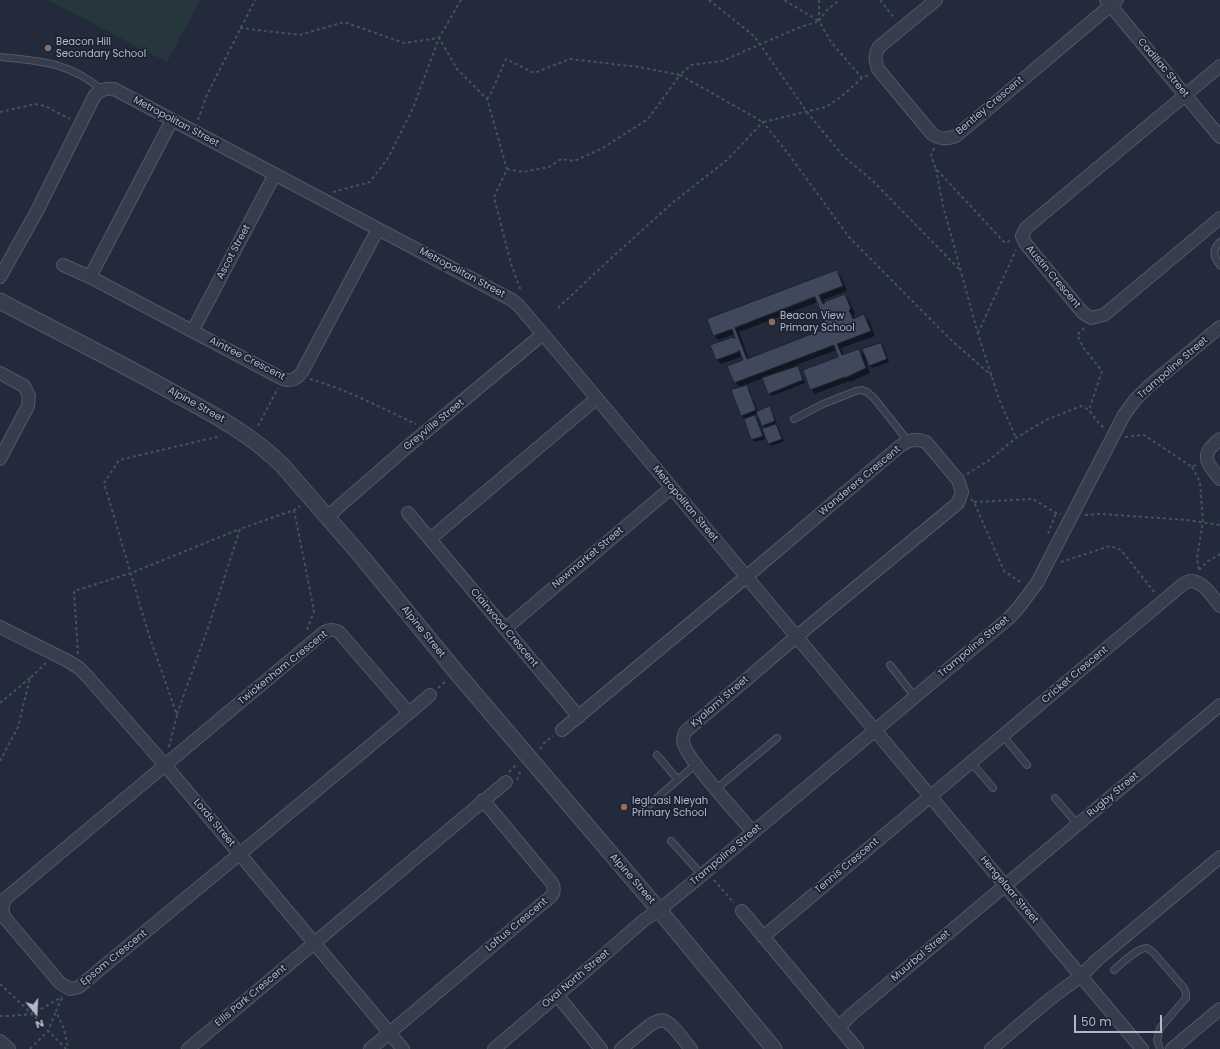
<!DOCTYPE html>
<html>
<head>
<meta charset="utf-8">
<style>
	body { margin:0 }
	#map { position:relative; width:1220px; height:1049px; overflow:hidden; background:#232a3c; font-family:Poppins,sans-serif }
	canvas { display:block }
	.north { position:absolute; left:16px; top:993px; width:40px; height:40px; -webkit-text-stroke:3px #1c2231; paint-order:stroke; rotate:162deg; font-size:11px; font-weight:700; line-height:16px; text-align:center; color:#b3b8c8 }
	.north::after { content:''; display:block; margin:auto; width:14px; height:18px; background:#b3b8c8; clip-path:polygon(50% 0,100% 100%,50% 72%,0 100%) }
	.scale { position:absolute; left:1074px; top:1015px; width:88px; height:18px; box-sizing:border-box; border:2px solid #b3b8c8; border-top:0; padding-left:5px; font-size:12px; line-height:14px; white-space:nowrap; color:#b3b8c8; -webkit-text-stroke:3px #1c2231; paint-order:stroke }
</style>
</head>
<body>
<div id="map">
<canvas width="1220" height="1049"></canvas>
<div class="north">N</div>
<div class="scale">50 m</div>
</div>
<script>
const context = document.querySelector('canvas').getContext('2d');
context.lineJoin = 'round';
function fill(path, color) { context.fillStyle = color; context.fill(path, 'evenodd'); }
function stroke(path, color, width, dash) { context.strokeStyle = color; context.lineWidth = width; context.lineCap = dash ? 'butt' : 'round'; context.setLineDash(dash || []); context.stroke(path); }
function label(font, color, halo, rows, align = 'center') {
  context.font = font + ' Poppins,sans-serif'; context.lineWidth = 3.5; context.setLineDash([]); context.textBaseline = 'middle'; context.strokeStyle = halo; context.fillStyle = color; for (const [text, x, y, turn = 0] of rows) {
    context.save(); context.translate(x, y); context.rotate((+turn || 0) * Math.PI / 180); context.textAlign = isNaN(turn) ? turn : align; if (halo) context.strokeText(text, 0, 0); context.fillText(text, 0, 0); context.restore();
  }
}
fill(new Path2D(`
	M 48,0 L 200,0 L 167,62 Z`), '#25373d');
fill(new Path2D(`
	M 837,271 L 841,276 L 847,291 L 823,300 L 824,303 L 845,295 L 849,300 L 855,314 L 853,314 L 855,319 L 864,316 L 869,320 L 875,336 L 841,348 L 844,356 L 859,350 L 867,358 L 881,344 L 884,347 L 889,362 L 872,368 L 866,362 L 870,373 L 850,382 L 849,381 L 815,394 L 811,389 L 840,358 L 837,350 L 796,365 L 800,370 L 805,383 L 772,396 L 769,393 L 763,378 L 745,385 L 749,389 L 758,412 L 769,407 L 772,410 L 777,424 L 776,425 L 779,428 L 784,441 L 772,446 L 769,443 L 766,429 L 763,426 L 758,414 L 754,415 L 758,419 L 765,439 L 755,442 L 752,439 L 746,420 L 742,416 L 733,391 L 740,388 L 735,382 L 745,361 L 743,356 L 721,364 L 717,360 L 712,346 L 736,338 L 735,334 L 718,340 L 714,335 ZM 818,302 L 829,328 L 749,359 L 739,332 Z`), '#0007');
const building = new Path2D(`
	M 837,270 L 843,286 L 819,295 L 823,304 L 825,303 L 824,302 L 845,294 L 851,309 L 849,310 L 853,319 L 864,314 L 871,331 L 837,344 L 842,355 L 859,349 L 866,368 L 845,378 L 845,377 L 810,390 L 803,370 L 838,357 L 834,345 L 734,383 L 727,366 L 743,360 L 739,350 L 738,351 L 738,352 L 716,360 L 710,345 L 733,337 L 733,338 L 735,338 L 732,329 L 713,336 L 707,319 ZM 815,297 L 827,328 L 747,359 L 735,328 Z
	M 881,343 L 887,359 L 869,366 L 862,349 Z
	M 798,366 L 803,380 L 768,394 L 762,378 Z
	M 747,385 L 756,410 L 741,416 L 731,390 Z
	M 770,406 L 775,421 L 762,426 L 756,412 Z
	M 755,415 L 763,436 L 751,440 L 744,419 Z
	M 776,424 L 782,439 L 768,444 L 762,429 Z`);
fill(building, '#40485b');
stroke(building, '#1e2433', 1);
const service = new Path2D(`
	M 0,57 C 40,61 69,62 102,90
	M 1220,242 C 1212,249 1213,257 1220,265
	M 794,419 L 823,404 L 856,391 L 862,390 L 867,392 L 874,398 L 908,441
	M 890,665 L 915,697
	M 1003,736 L 1027,765
	M 657,755 L 678,780
	M 971,762 L 993,788
	M 716,789 L 777,738
	M 1055,798 L 1078,825
	M 641,812 L 696,764
	M 671,841 L 702,875
	M 1114,970 C 1121,964 1138,947 1147,948 C 1149,949 1151,951 1153,952 L 1184,988 L 1186,993 L 1186,998 L 1160,1028 L 1157,1040 L 1160,1049`);
const minor = new Path2D(`
	M 936,0 L 879,47 C 874,56 875,60 878,69 L 932,134 C 941,140 946,139 956,136 L 1117,0
	M 1106,0 L 1220,137
	M 1220,66 L 1026,228 L 1022,236 L 1025,243 L 1083,313 L 1091,318 L 1104,315 L 1220,218
	M 63,265 L 90,277 L 283,379 C 291,382 297,379 302,372 L 378,229
	M 0,277 L 37,211 L 95,95 C 101,89 107,88 114,89 L 512,300 L 519,306 L 548,340 L 1142,1049
	M 90,277 L 172,120
	M 193,330 L 275,174
	M 0,373 L 24,386 L 29,396 L 28,406 L 0,459
	M 1220,439 C 1200,455 1205,461 1220,479
	M 408,513 L 579,717
	M 327,517 L 406,448 L 543,334
	M 430,539 L 596,399
	M 0,627 L 68,661 L 79,668 L 87,676 L 165,765 L 403,1049
	M 505,629 L 671,488
	M 409,713 L 339,632 C 333,629 329,629 323,633 L 5,899 L 2,910 L 5,918 L 60,983 L 70,989 L 79,987 C 189,895 300,805 409,713 L 430,695
	M 562,730 L 746,577 L 900,446 C 909,440 915,438 926,442 L 958,480 L 962,492 L 958,503 L 796,637 L 685,732 C 684,735 683,738 683,741 C 683,755 741,818 753,832
	M 742,911 L 857,1049
	M 763,937 L 1182,585 C 1185,583 1188,581 1191,581 C 1203,581 1213,597 1220,606
	M 557,995 L 601,1049
	M 839,1027 L 852,1014 L 1220,705
	M 0,1041 L 9,1049
	M 188,1049 L 506,782
	M 370,1049 C 428,1001 485,952 543,903 C 551,897 557,893 552,883 L 483,800
	M 494,1049 L 596,962 L 644,920 L 659,910 L 702,875 L 1008,619 L 1019,607 L 1037,583 L 1124,415 L 1135,400 L 1149,386 L 1220,327
	M 621,1049 L 650,1025 C 655,1022 660,1019 665,1021 C 673,1024 685,1042 691,1049
	M 991,1049 L 1050,999 L 1081,976 L 1097,960 L 1220,857
	M 1172,1049 L 1220,1009`);
const tertiary = new Path2D(`
	M 0,301 C 58,332 117,361 174,393 C 214,415 249,433 282,465 L 362,557 L 457,673 L 659,910 L 774,1049`);
stroke(service, '#525867', 8);
stroke(minor, '#525867', 14);
stroke(tertiary, '#525867', 17);
stroke(new Path2D(`
	M 709,0 L 754,36 L 807,112 L 843,156 L 873,181 L 960,270
	M 819,0 L 819,21 L 831,42 L 862,78 L 869,75
	M 880,0 L 895,19
	M 819,21 L 827,10 L 839,0
	M 240,28 L 300,35 L 344,22 L 404,43 L 439,38 L 457,69 L 487,99 L 507,169 L 494,197 L 511,264 L 521,291
	M 487,99 L 492,91 L 506,59 L 534,73 L 570,59 L 639,67 L 680,75 L 691,65 L 722,61 L 798,28 L 819,21 L 784,0
	M 0,112 L 35,104 L 45,106 L 70,119
	M 198,120 L 206,97 L 255,0
	M 934,148 L 931,156 L 936,169 L 1005,243 L 1012,240
	M 507,169 L 523,172 L 549,167 L 561,159 L 574,161 L 601,149 L 648,119 L 680,75 L 763,122 L 826,107 L 841,97 L 862,78
	M 936,169 L 943,206 L 978,334 L 999,399 L 1016,438
	M 333,192 L 370,182 L 388,158 L 413,108 L 439,38 L 461,0
	M 558,308 L 607,262 L 671,204 L 727,160 L 763,122 L 790,156 L 849,237 L 949,338 L 992,376
	M 1084,328 L 1077,335 L 1083,347 L 1102,371 L 1089,410
	M 978,333 L 1016,250
	M 310,379 C 346,389 383,409 416,424
	M 258,426 L 278,388
	M 1125,437 L 1144,435 L 1192,467 L 1196,465
	M 1192,467 L 1200,482 L 1203,522 L 1197,558 L 1199,570
	M 967,474 L 988,461 L 1016,438 L 1046,420 L 1081,406 L 1089,410 L 1098,422 L 1104,428
	M 971,499 L 974,502 L 1004,571 L 1022,583
	M 974,502 L 1033,499 L 1056,513 L 1061,514
	M 294,510 L 314,611 L 307,630
	M 1085,515 L 1102,514 L 1187,520 L 1220,525
	M 1048,534 L 1056,513
	M 1061,562 L 1110,546 L 1121,550 L 1155,593
	M 1199,570 L 1208,561 L 1220,554
	M 78,654 L 74,591 L 131,573 L 240,529
	M 438,688 L 447,680
	M 0,703 L 30,678
	M 177,714 L 209,625 L 240,529 L 294,510 L 300,506
	M 169,747 L 177,715 L 148,632 L 104,483 L 119,460 L 221,436
	M 540,749 L 543,744 L 553,736
	M 0,761 L 18,727 L 30,678 L 46,663
	M 509,772 L 517,764
	M 517,780 L 521,769
	M 714,880 L 734,903
	M 0,984 L 32,1014 L 66,1049
	M 62,998 L 56,1011 L 64,1029 L 68,1049
	M 0,1016 L 10,1016 L 32,1014 L 62,997
	M 30,1049 L 48,1031 L 56,1011`), '#43545a', 2, [3, 3]);
stroke(service, '#373d4c', 6);
stroke(minor, '#373d4c', 12);
stroke(tertiary, '#373d4c', 15);
for (const [x, y, r, color] of [
	[48,48,4,"#8d6e63"],
	[772,322,4,"#8d6e63"],
	[624,807,4,"#8d6e63"]
]) { const dot = new Path2D(); dot.arc(x, y, r, 0, 2 * Math.PI); context.fillStyle = color; context.fill(dot); stroke(dot, '#1c2231', 1.5); }
label('10px', '#b3b8c8', '#1c2231', [
	["Beacon Hill",56,42],
	["Secondary School",56,54],
	["Beacon View",780,316],
	["Primary School",780,328],
	["Ieglaasi Nieyah",632,801],
	["Primary School",632,813]
], 'left');
label('10px', '#b3b8c8', '#1c2231', [
	["Cadillac Street",1163,68,50],
	["Bentley Crescent",990,106,-40],
	["Metropolitan Street",176,122,28],
	["Ascot Street",234,252,-62],
	["Metropolitan Street",462,273,28],
	["Austin Crescent",1053,277,50],
	["Aintree Crescent",247,359,27],
	["Trampoline Street",1173,368,-41],
	["Alpine Street",196,405,29],
	["Greyville Street",434,425,-39],
	["Wanderers Crescent",860,481,-40],
	["Metropolitan Street",685,504,50],
	["Newmarket Street",588,558,-40],
	["Clairwood Crescent",504,628,50],
	["Alpine Street",423,632,51],
	["Trampoline Street",974,647,-40],
	["Twickenham Crescent",283,668,-39],
	["Cricket Crescent",1075,675,-40],
	["Kyalami Street",720,702,-41],
	["Rugby Street",1113,795,-40],
	["Lords Street",214,823,50],
	["Trampoline Street",726,855,-40],
	["Tennis Crescent",847,866,-40],
	["Alpine Street",632,879,49],
	["Hengelaar Street",1009,890,50],
	["Loftus Crescent",517,925,-40],
	["Muurbal Street",921,956,-40],
	["Epsom Crescent",114,958,-39],
	["Oval North Street",576,979,-40],
	["Ellis Park Crescent",251,996,-40]
]);
</script>
</body>
</html>
